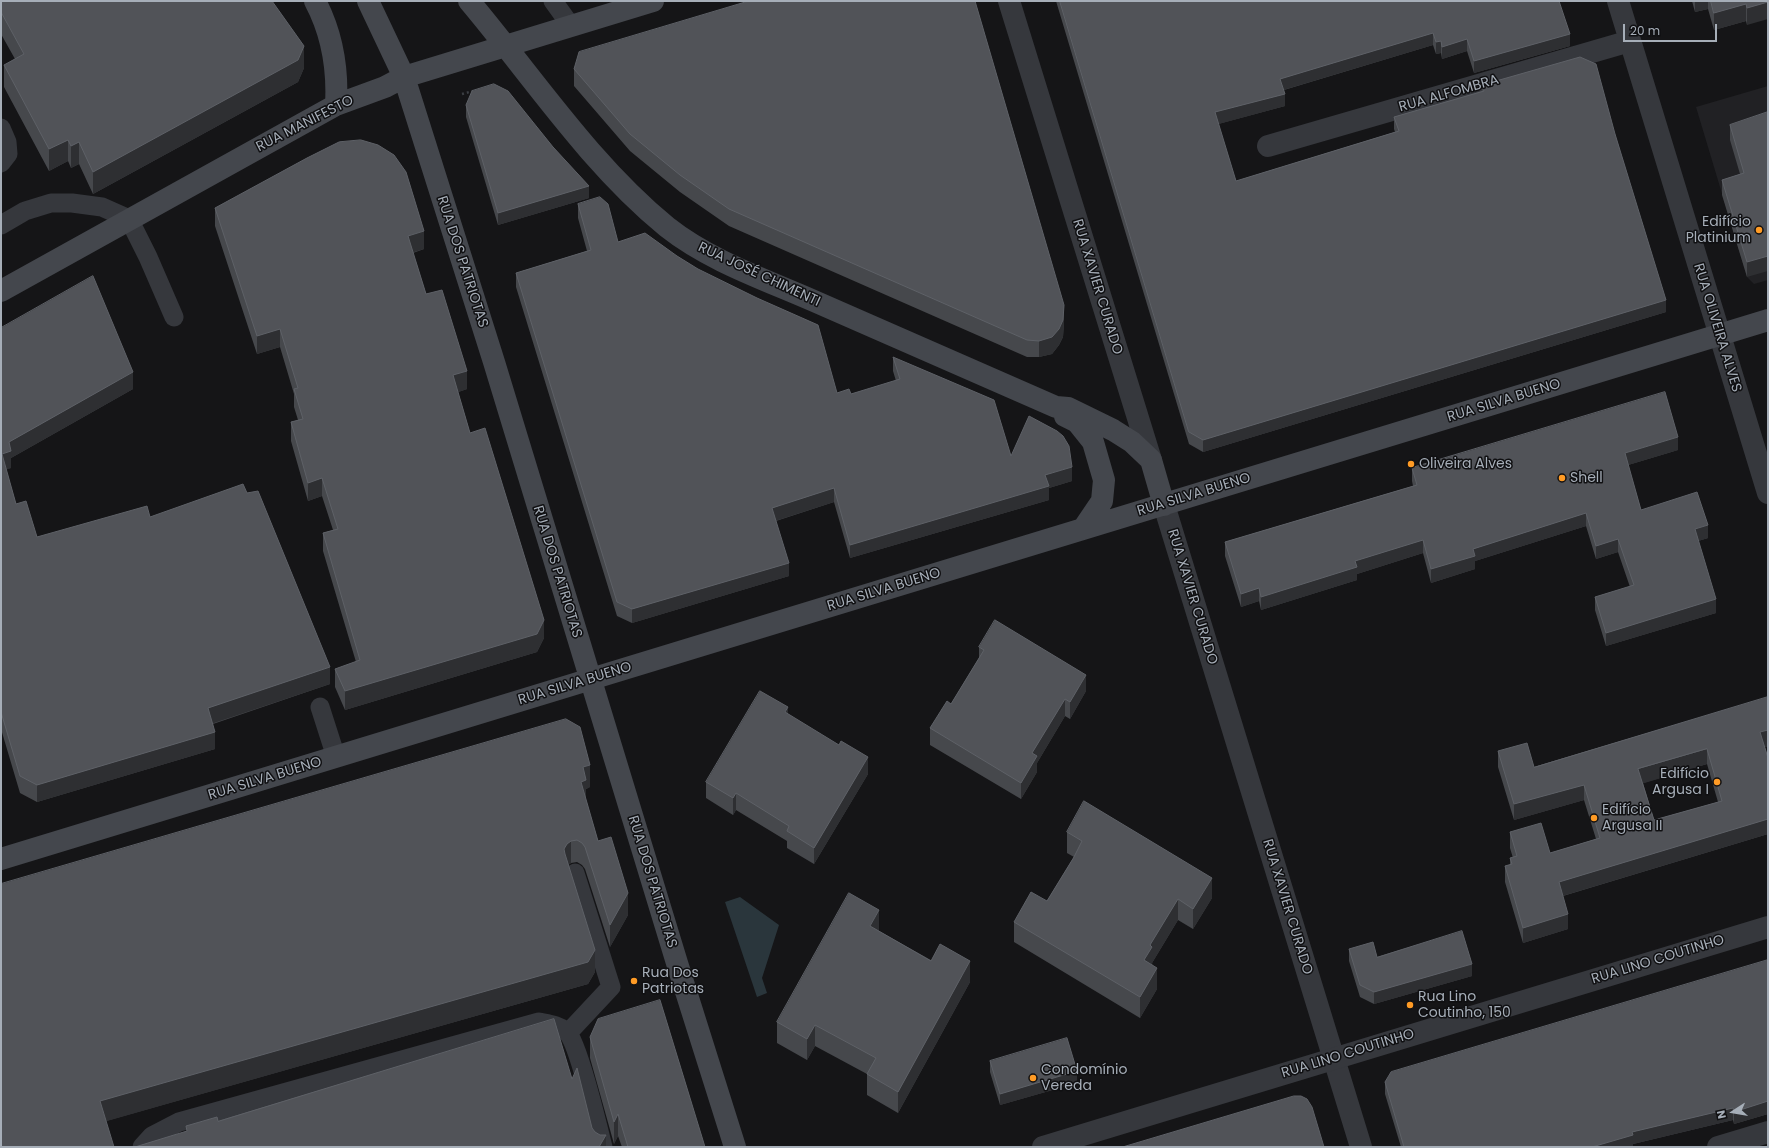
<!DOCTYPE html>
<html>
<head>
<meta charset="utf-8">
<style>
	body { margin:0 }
	#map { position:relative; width:1769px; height:1148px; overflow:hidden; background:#151517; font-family:Poppins,sans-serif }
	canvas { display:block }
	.frame { position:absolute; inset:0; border:2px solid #a6aeb8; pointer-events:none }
	.north { position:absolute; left:1713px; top:1092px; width:40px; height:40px; -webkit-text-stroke:3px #101012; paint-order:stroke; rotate:258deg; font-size:11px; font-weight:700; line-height:16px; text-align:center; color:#a6aeb8 }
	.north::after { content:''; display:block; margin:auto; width:14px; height:18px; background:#a6aeb8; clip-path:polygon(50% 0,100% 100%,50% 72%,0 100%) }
	.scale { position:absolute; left:1623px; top:24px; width:94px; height:18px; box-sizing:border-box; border:2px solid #a6aeb8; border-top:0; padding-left:5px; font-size:12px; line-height:14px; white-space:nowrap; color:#a6aeb8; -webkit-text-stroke:3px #101012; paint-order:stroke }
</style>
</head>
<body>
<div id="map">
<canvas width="1769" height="1148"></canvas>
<div class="frame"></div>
<div class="north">N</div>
<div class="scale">20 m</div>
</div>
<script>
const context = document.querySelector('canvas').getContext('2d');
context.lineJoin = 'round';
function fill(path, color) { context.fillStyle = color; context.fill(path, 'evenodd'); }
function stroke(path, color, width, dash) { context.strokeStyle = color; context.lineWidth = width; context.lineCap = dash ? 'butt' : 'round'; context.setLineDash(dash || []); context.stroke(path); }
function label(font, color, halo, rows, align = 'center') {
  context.font = font + ' Poppins,sans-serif'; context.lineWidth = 3; context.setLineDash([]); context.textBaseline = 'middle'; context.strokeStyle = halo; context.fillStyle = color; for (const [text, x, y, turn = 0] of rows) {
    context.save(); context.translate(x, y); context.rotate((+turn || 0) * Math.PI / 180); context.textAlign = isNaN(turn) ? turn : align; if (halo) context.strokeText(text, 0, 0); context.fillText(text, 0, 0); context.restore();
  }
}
fill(new Path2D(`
	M 1768,86 L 1768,280 L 1754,284 L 1747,277 L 1696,107 Z`), '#212124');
fill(new Path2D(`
	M 740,897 L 779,925 L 762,978 L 767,993 L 757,997 L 725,902 Z`), '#2a363c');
stroke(new Path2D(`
	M 462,94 L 473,91`), '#3c3f44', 2.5, [2, 3]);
stroke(new Path2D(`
	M 553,1 L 571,26
	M 1,128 L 7,142 L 8,154 L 1,163
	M 1,225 L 25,211 L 51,203 L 72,203 L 102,207 L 129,219 L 148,257 L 174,317
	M 320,707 L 336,757
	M 568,1033 L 611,987 L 575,873
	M 142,1147 L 152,1136 L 179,1122 L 539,1022 C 549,1024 559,1025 567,1032 C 578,1043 598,1127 603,1147`), '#36383d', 19);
stroke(new Path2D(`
	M 1009,1 L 1151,460
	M 1618,1 L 1768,493
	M 1268,146 L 1630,41
	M 1164,505 L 1361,1147
	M 1718,1147 L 1768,1132`), '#36383d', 22);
stroke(new Path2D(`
	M 1043,1147 L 1768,927`), '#36383d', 22);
stroke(new Path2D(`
	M 315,1 C 332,33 338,69 336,105
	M 368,1 L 404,77 L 494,362 L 677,963 L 735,1147
	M 469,1 C 533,77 589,163 667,227 C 710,261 764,279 814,301 C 894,336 975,371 1056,407 L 1068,408 L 1113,430 L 1132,442 L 1151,460 L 1164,505
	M 1,291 L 336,105 L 385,87 L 404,77 L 653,1
	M 1065,416 L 1077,422 L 1093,442 L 1104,480 L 1102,501 L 1083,529
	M 1,859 L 1768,320`), '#44474d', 22);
fill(new Path2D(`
	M 1,1 L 304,68 L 298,82 L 93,194 L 79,164 L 71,168 L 68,161 L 49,171 L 4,87 L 4,65 L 15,59 L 1,34 Z
	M 1056,1 L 1559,1 L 1570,46 L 1474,73 L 1467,51 L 1442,59 L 1441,53 L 1436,54 L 1433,45 L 1284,90 L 1285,106 L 1218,124 L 1236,181 L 1395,132 L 1394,129 L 1394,117 L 1482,91 L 1482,85 L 1615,134 L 1666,312 L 1203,452 L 1189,444 Z
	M 1692,1 L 1768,1 L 1747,25 L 1746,21 L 1714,30 L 1708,9 L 1695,12 Z
	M 574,69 L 1064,322 L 1063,337 L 1059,345 L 1052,354 L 1039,357 L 1027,357 L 729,226 L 680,192 L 630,151 L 574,86 Z
	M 466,105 L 589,198 L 498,225 L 466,117 Z
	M 1768,112 L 1747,277 L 1722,195 L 1722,180 L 1740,174 L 1730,140 L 1730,125 Z
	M 578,204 L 618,242 L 837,393 L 851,394 L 896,381 L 893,371 L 893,357 L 1011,456 L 1072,481 L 1049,488 L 1049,500 L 850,558 L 834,502 L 776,521 L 789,576 L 632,623 L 617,616 L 516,287 L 516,273 L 587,251 L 578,218 Z
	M 215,208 L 424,249 L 413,253 L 426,294 L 467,389 L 458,392 L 470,433 L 544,638 L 537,652 L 345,710 L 335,687 L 335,669 L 356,662 L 323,551 L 323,533 L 333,530 L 322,496 L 308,501 L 291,441 L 291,422 L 298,420 L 294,407 L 294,394 L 280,347 L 257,354 L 215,226 Z
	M 1,328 L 133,389 L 11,458 L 11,468 L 6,469 L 16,504 L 37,537 L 150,517 L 330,684 L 213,724 L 215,749 L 37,802 L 20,793 L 1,729 Z
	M 1678,450 L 1628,465 L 1641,510 L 1708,538 L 1698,541 L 1716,613 L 1606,646 L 1595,610 L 1595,597 L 1630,587 L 1618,552 L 1596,559 L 1586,526 L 1475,561 L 1475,569 L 1431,583 L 1423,553 L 1357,574 L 1357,580 L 1261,610 L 1259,601 L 1241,607 L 1225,556 L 1225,542 L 1413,486 L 1412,481 L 1412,468 Z
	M 979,647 L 1086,691 L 1070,719 L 1065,716 L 1037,763 L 1037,772 L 1021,799 L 930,745 L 930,728 L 951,704 L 979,658 Z
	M 1768,697 L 1768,746 L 1765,747 L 1768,758 L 1768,834 L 1563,896 L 1568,929 L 1523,943 L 1505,882 L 1505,866 L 1510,865 L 1510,858 L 1513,858 L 1510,848 L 1510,832 L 1550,853 L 1596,839 L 1584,800 L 1514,820 L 1498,767 L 1498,751 L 1534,767 ZM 1707,764 L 1718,802 L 1654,820 L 1643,783 Z
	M 788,714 L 868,774 L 814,864 L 787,848 L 787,841 L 736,810 L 733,815 L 706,798 L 706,782 Z
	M 590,787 L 586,789 L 586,800 L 598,841 L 628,915 L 610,947 L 585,869 L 582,865 L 577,862 L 571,863 L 568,865 L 595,972 L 588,984 L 106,1121 L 1,884 Z
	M 1067,832 L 1212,898 L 1193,929 L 1178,920 L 1152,963 L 1157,989 L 1140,1018 L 1014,942 L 1014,922 L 1047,901 L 1074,857 L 1067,853 Z
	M 879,931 L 970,982 L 898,1113 L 867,1095 L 867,1074 L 815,1046 L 807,1060 L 777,1043 L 777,1022 Z
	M 1349,949 L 1377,957 L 1472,976 L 1374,1004 L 1360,997 L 1349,961 Z
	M 1768,960 L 1768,1114 L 1734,1124 L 1733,1120 L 1633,1144 L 1633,1147 L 1401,1147 L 1385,1094 L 1385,1082 Z
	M 590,1037 L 705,1147 L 622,1147 L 618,1136 L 614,1144 L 590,1058 Z
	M 990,1061 L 1077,1083 L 1000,1105 L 990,1072 Z`), '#46484c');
fill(new Path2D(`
	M 1695,1 L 1708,1 L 1708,9 L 1695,12 Z
	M 1768,2 L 1768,19 L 1747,25 L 1747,8 Z
	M 1746,4 L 1746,21 L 1714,30 L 1714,13 Z
	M 1433,33 L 1433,45 L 1280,91 L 1280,79 Z
	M 1570,34 L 1570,46 L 1474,73 L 1474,61 Z
	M 1467,39 L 1467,51 L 1442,59 L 1442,47 Z
	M 1441,41 L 1441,53 L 1436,54 L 1436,42 Z
	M 304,46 L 304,68 L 298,82 L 93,194 L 93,172 Z
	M 1285,94 L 1285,106 L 1215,125 L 1215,112 Z
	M 68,140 L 68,161 L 49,171 L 49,149 Z
	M 79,142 L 79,164 L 71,168 L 71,146 Z
	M 589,186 L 589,198 L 498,225 L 498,213 Z
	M 424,231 L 424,249 L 408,254 L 408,236 Z
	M 1768,256 L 1768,271 L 1747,277 L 1747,262 Z
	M 1666,300 L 1666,312 L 1203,452 L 1203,440 Z
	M 1064,305 L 1064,322 L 1063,337 L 1059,345 L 1052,354 L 1039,357 L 1039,341 Z
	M 280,329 L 280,347 L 257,354 L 257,336 Z
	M 467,371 L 467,389 L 453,394 L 453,375 Z
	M 133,372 L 133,389 L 11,458 L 11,468 L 2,471 L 2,454 L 9,442 Z
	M 1678,437 L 1678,450 L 1625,466 L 1625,453 Z
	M 1072,467 L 1072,481 L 1049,488 L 1049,500 L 850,558 L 850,545 L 1045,475 Z
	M 322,478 L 322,496 L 308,501 L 308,483 Z
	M 834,488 L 834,502 L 772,522 L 772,508 Z
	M 1586,513 L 1586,526 L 1475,561 L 1475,569 L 1431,583 L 1431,569 L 1473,549 Z
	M 1708,525 L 1708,538 L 1695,542 L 1695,529 Z
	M 1618,539 L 1618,552 L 1596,559 L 1596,546 Z
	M 1423,540 L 1423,553 L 1357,574 L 1357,580 L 1261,610 L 1261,597 L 1355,561 Z
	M 789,563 L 789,576 L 632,623 L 632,609 Z
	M 1259,588 L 1259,601 L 1241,607 L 1241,594 Z
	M 1716,599 L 1716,613 L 1606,646 L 1606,633 Z
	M 544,620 L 544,638 L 537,652 L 345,710 L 345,691 Z
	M 330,667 L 330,684 L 208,725 L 208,708 Z
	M 1086,675 L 1086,691 L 1070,719 L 1070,702 Z
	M 1065,699 L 1065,716 L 1037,763 L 1037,772 L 1021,799 L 1021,783 L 1032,753 Z
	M 788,707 L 788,724 L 785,712 Z
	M 1768,730 L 1768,746 L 1760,748 L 1760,732 Z
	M 215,732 L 215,749 L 37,802 L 37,785 Z
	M 1707,749 L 1707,764 L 1638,785 L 1638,769 Z
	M 868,757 L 868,774 L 814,864 L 814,848 Z
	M 590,765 L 590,787 L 586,789 L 586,803 L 581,782 L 583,767 Z
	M 1584,785 L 1584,800 L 1514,820 L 1514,804 Z
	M 736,793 L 736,810 L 733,815 L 733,798 Z
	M 1768,819 L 1768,834 L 1559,897 L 1559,882 Z
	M 571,841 L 571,863 L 567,866 L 564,871 L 564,849 L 567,844 Z
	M 1212,878 L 1212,898 L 1193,929 L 1193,909 Z
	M 628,893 L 628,915 L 610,947 L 610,925 Z
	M 1178,899 L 1178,920 L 1152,963 L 1152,967 L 1144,960 L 1150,945 Z
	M 879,910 L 879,931 L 870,947 L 870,926 Z
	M 1568,914 L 1568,929 L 1523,943 L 1523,928 Z
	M 595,950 L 595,972 L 588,984 L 100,1123 L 100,1101 Z
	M 970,961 L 970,982 L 898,1113 L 898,1092 Z
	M 1472,964 L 1472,976 L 1374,1004 L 1374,992 Z
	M 1157,968 L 1157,989 L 1140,1018 L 1140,997 Z
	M 815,1025 L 815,1046 L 807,1060 L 807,1039 Z
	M 1077,1071 L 1077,1083 L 1000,1105 L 1000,1094 Z
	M 1768,1101 L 1768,1114 L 1734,1124 L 1734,1112 Z
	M 1733,1108 L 1733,1120 L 1633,1144 L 1633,1147 L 1592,1147 L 1632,1132 Z
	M 618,1114 L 618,1136 L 614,1144 L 614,1122 Z
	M 606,1135 L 606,1147 L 599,1147 Z`), '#2e2f32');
const building = new Path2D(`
	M 1,1 L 272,1 L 304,46 L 298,60 L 93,172 L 79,142 L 71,146 L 68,140 L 49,149 L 4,65 L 24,54 L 1,12 Z
	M 749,1 L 975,1 L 1064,305 L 1063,320 L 1059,329 L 1052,337 L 1039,341 L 1027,340 L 729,209 L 680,175 L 630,134 L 574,69 L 579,52 Z
	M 1060,1 L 1559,1 L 1570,34 L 1474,61 L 1467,39 L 1442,47 L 1441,41 L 1436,42 L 1433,33 L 1280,79 L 1285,94 L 1215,112 L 1236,181 L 1399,131 L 1394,117 L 1484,91 L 1482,85 L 1580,57 L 1596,64 L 1615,134 L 1666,300 L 1203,440 L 1189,432 Z
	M 1711,1 L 1768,1 L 1768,2 L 1747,8 L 1746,4 L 1714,13 Z
	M 494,84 L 508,91 L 553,147 L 589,186 L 498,213 L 466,105 L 472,91 Z
	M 1768,112 L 1768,256 L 1747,262 L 1722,180 L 1744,173 L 1730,125 Z
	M 361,140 L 378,145 L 394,155 L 406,172 L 424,231 L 408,236 L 426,294 L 442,290 L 467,371 L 453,375 L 470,433 L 485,428 L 544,620 L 537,634 L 345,691 L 335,669 L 360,660 L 323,533 L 338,529 L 322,478 L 308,483 L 291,422 L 303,419 L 294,389 L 298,388 L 280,329 L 257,336 L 215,208 L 307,158 L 339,142 Z
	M 600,197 L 608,204 L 618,242 L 645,233 L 677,256 L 698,269 L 757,298 L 818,325 L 837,393 L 849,389 L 851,394 L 900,379 L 893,357 L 994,400 L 1011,456 L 1029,416 L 1057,431 L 1063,436 L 1069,446 L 1072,467 L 1045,475 L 1049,486 L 850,545 L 834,488 L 772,508 L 789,563 L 632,609 L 617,602 L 516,273 L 591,250 L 578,204 Z
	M 93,276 L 133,372 L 9,442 L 11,451 L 2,454 L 16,504 L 26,501 L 37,537 L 147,506 L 150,517 L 243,484 L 247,493 L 258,491 L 330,667 L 208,708 L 215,732 L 37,785 L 20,776 L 1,712 L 1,328 Z
	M 1665,392 L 1678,437 L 1625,453 L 1641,510 L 1697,492 L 1708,525 L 1695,529 L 1716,599 L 1606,633 L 1595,597 L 1634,585 L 1618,539 L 1596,546 L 1586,513 L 1473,549 L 1475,556 L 1431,569 L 1423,540 L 1355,561 L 1357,567 L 1261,597 L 1259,588 L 1241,594 L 1225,542 L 1417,485 L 1412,468 Z
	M 995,620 L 1086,675 L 1070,702 L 1065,699 L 1032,753 L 1037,756 L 1021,783 L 930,728 L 947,701 L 951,704 L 984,650 L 979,647 Z
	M 760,691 L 788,707 L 785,712 L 839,745 L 841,741 L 868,757 L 814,848 L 787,831 L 789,826 L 736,793 L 733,798 L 706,782 Z
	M 1768,697 L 1768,730 L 1760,732 L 1768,758 L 1768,819 L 1559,882 L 1568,914 L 1523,928 L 1505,866 L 1512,864 L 1510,858 L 1517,856 L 1510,832 L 1541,823 L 1550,853 L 1600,838 L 1584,785 L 1514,804 L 1498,751 L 1527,743 L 1534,767 ZM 1707,749 L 1722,801 L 1654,820 L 1638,769 Z
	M 566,719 L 580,727 L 590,765 L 583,767 L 586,780 L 581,782 L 598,841 L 611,837 L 628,893 L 610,925 L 585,847 L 582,843 L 577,840 L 571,841 L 567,844 L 564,849 L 565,854 L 595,950 L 588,962 L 100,1101 L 114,1147 L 1,1147 L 1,884 Z
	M 1084,801 L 1212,878 L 1193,909 L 1178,899 L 1150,945 L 1152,947 L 1144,960 L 1157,968 L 1140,997 L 1014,922 L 1031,892 L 1047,901 L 1074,857 L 1082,841 L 1067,832 Z
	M 849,893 L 879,910 L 870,926 L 931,961 L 940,944 L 970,961 L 898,1092 L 867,1074 L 876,1058 L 815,1025 L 807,1039 L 777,1022 Z
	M 1462,931 L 1472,964 L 1374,992 L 1360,985 L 1349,949 L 1373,942 L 1377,957 Z
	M 1768,960 L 1768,1101 L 1734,1112 L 1733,1108 L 1632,1132 L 1633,1135 L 1592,1147 L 1404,1147 L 1385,1082 L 1391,1072 Z
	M 660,1000 L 705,1147 L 628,1147 L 618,1114 L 614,1122 L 590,1037 L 598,1019 Z
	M 554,1019 L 572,1079 L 577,1068 L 592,1128 L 595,1132 L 600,1135 L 606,1135 L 599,1147 L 135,1147 L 187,1131 L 186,1126 L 217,1117 L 218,1121 Z
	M 1067,1038 L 1077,1071 L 1000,1094 L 990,1061 Z
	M 1294,1096 L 1301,1096 L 1307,1099 L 1312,1107 L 1324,1147 L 1123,1147 Z`);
fill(building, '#515358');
stroke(building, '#5e6167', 1);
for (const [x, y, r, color] of [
	[1759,230,4,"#ff9b25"],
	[1411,464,4,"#ff9b25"],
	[1562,478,4,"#ff9b25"],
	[1717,782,4,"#ff9b25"],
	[1594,818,4,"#ff9b25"],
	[634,981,4,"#ff9b25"],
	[1410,1005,4,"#ff9b25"],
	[1033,1078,4,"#ff9b25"]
]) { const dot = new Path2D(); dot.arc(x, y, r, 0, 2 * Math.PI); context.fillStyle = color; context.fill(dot); stroke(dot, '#101012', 1.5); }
label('14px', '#a6aeb8', '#101012', [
	["RUA ALFOMBRA",1449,94,-16],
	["RUA MANIFESTO",305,124,-27],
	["RUA DOS PATRIOTAS",462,262,72],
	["RUA JOSÉ CHIMENTI",759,275,25],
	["RUA XAVIER CURADO",1097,287,73],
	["RUA OLIVEIRA ALVES",1717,328,73],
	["RUA SILVA BUENO",1504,401,-17],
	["RUA SILVA BUENO",1194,495,-17],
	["RUA DOS PATRIOTAS",557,572,73],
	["RUA SILVA BUENO",884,590,-17],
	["RUA XAVIER CURADO",1192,597,73],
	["RUA SILVA BUENO",575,684,-17],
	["RUA SILVA BUENO",265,779,-17],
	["RUA DOS PATRIOTAS",652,882,73],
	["RUA XAVIER CURADO",1287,907,73],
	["RUA LINO COUTINHO",1658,960,-17],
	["RUA LINO COUTINHO",1348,1054,-17]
]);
label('14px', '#a6aeb8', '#101012', [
	["Edifício",1751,222,"right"],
	["Platinium",1751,238,"right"],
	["Oliveira Alves",1419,464],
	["Shell",1570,478],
	["Edifício",1709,774,"right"],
	["Argusa I",1709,790,"right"],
	["Edifício",1602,810],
	["Argusa II",1602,826],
	["Rua Dos",642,973],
	["Patriotas",642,989],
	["Rua Lino",1418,997],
	["Coutinho, 150",1418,1013],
	["Condomínio",1041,1070],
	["Vereda",1041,1086]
], 'left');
</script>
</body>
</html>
